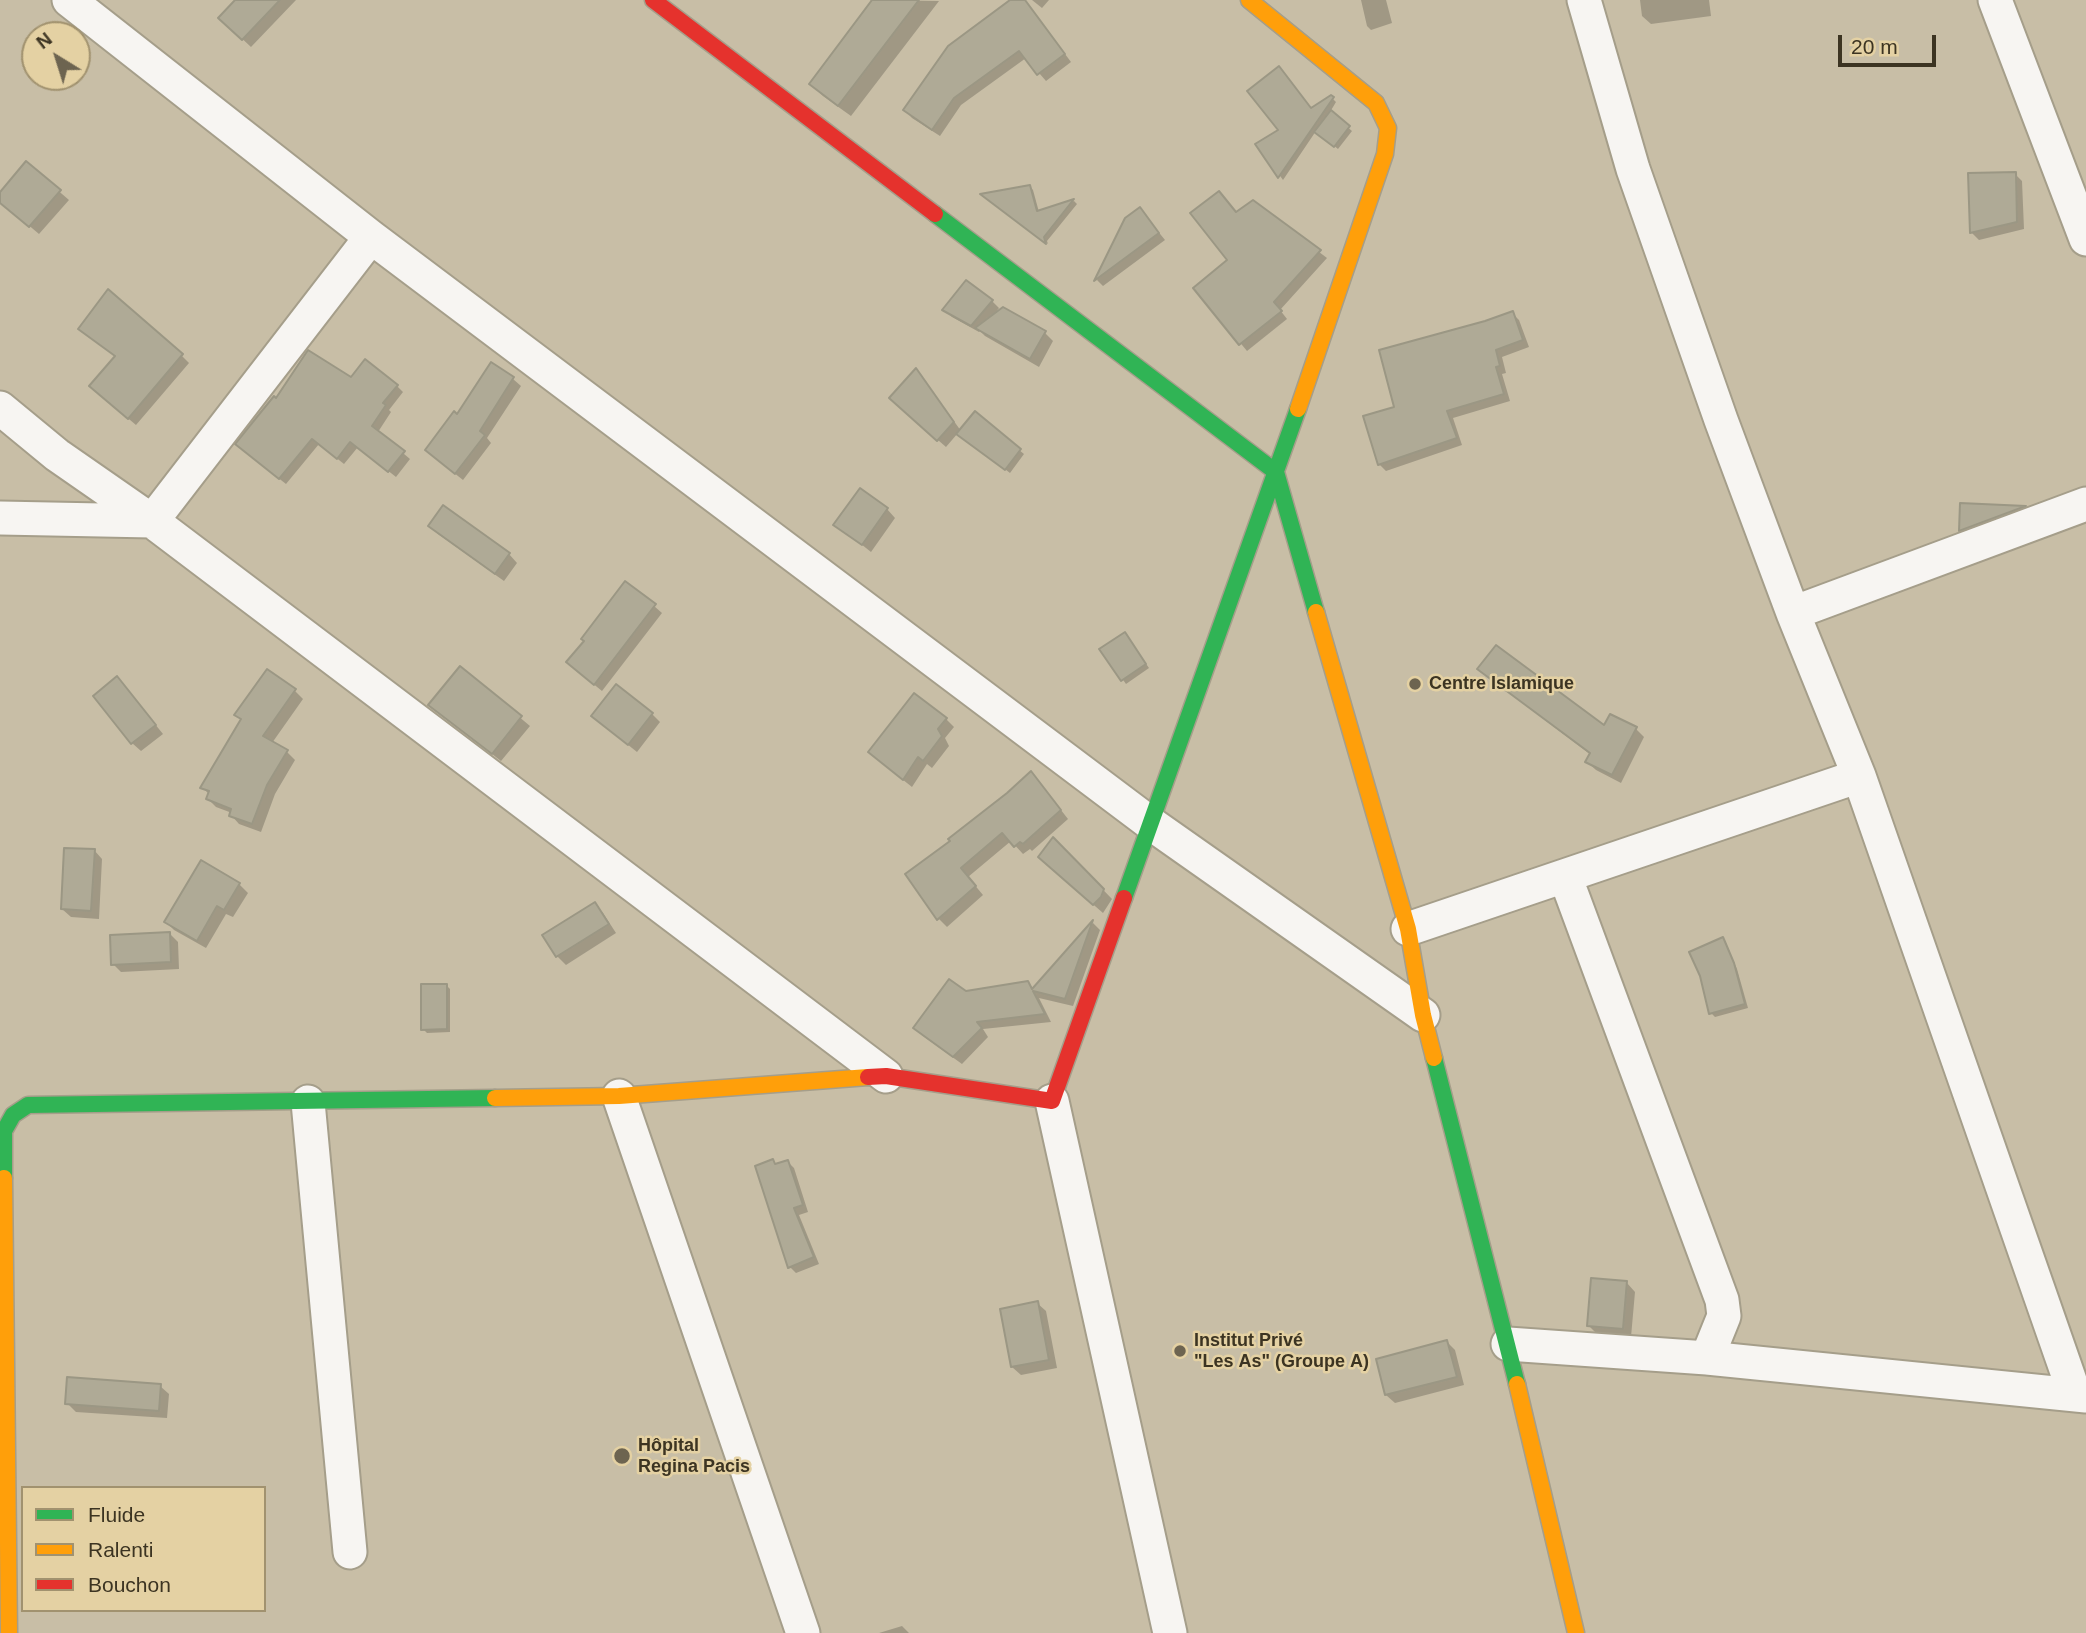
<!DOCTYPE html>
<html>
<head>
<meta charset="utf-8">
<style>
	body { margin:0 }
	#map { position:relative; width:2086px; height:1633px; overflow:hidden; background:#c8bea6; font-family:Helvetica,sans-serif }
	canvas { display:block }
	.legend { position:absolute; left:21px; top:1486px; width:245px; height:126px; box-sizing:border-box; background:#e4d1a3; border:2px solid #a1926f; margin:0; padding:9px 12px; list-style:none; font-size:21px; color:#3c3422 }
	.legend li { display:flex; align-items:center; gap:14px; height:35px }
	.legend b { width:35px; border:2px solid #a1926f }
	.north { position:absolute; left:21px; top:21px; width:70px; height:70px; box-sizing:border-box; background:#e4d1a3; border:2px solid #a1926f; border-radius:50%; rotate:322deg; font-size:19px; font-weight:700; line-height:28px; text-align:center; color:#3c3422 }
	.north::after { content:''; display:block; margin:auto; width:24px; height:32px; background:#6d6450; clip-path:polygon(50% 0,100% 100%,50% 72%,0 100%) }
	.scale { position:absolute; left:1838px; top:35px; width:98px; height:32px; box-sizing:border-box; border:4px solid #3c3422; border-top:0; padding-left:9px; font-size:21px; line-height:24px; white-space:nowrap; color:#3c3422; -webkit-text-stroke:5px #e4d1a3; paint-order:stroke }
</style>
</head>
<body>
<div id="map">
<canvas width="2086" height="1633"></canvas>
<ul class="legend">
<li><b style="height:9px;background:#30b455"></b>Fluide</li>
<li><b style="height:9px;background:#ff9f0a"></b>Ralenti</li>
<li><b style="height:9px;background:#e5322d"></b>Bouchon</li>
</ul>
<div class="north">N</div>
<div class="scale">20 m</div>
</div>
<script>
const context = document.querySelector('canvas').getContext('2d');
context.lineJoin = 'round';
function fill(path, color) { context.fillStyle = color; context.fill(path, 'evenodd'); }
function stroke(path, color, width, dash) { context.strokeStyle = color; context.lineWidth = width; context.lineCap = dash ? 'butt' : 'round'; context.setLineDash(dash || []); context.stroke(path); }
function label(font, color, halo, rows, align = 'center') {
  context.font = font + ' Helvetica,sans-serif'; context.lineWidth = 5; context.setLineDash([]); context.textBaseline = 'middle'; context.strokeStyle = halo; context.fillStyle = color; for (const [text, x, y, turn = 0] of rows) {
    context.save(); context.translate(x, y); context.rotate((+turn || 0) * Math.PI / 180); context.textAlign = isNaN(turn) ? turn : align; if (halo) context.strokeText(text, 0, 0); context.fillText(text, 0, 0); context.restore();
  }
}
fill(new Path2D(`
	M 237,0 L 296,0 L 251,47 L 220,18 Z
	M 870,0 L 939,1 L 851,116 L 823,96 L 811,84 L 873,2 Z
	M 1013,0 L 1024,0 L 1027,3 L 1071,62 L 1046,81 L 1026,58 L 961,105 L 940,136 L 912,118 L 905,110 Z
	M 1032,0 L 1049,0 L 1042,8 Z
	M 1361,0 L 1386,0 L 1392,23 L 1371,30 L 1367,26 Z
	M 1640,0 L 1709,0 L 1711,16 L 1651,24 L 1642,16 Z
	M 1331,97 L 1336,102 L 1330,112 L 1352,131 L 1338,149 L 1316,131 L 1283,180 L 1258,145 Z
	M 26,163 L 69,200 L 39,234 L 0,201 L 0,195 Z
	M 2015,174 L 2022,181 L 2024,229 L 1979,240 L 1972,233 L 1970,175 Z
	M 1029,186 L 1033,190 L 1039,212 L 1074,201 L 1077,204 L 1047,241 L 1048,244 L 986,198 Z
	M 1253,202 L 1327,258 L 1280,310 L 1287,319 L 1247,351 L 1195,288 L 1229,260 L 1237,214 Z
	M 1140,209 L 1165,240 L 1103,286 L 1097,280 L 1126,219 Z
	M 992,301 L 999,308 L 993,316 L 1045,333 L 1053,341 L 1039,367 L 985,336 L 980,331 L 979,332 L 952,317 L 945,310 Z
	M 1512,313 L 1519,320 L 1529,347 L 1502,357 L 1506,373 L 1502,374 L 1510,401 L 1453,418 L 1462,445 L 1386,471 L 1379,464 L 1396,408 Z
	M 80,329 L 181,355 L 189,363 L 136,425 L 99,394 L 116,357 Z
	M 491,364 L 513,379 L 521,386 L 487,438 L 491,443 L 463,480 L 434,457 L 458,416 Z
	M 923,378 L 961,431 L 975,414 L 1024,454 L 1010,473 L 958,433 L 946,447 L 899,406 Z
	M 351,379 L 397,386 L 403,392 L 389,410 L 391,412 L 378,432 L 410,459 L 396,477 L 358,447 L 344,464 L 319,444 L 286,484 L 244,451 Z
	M 1962,505 L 2026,507 L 2028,510 L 1964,533 L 1961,530 Z
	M 887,509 L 895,518 L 871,552 L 836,524 Z
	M 430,526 L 509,554 L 517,563 L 504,581 L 438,534 Z
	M 654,606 L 662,613 L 602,691 L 575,669 Z
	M 1128,638 L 1149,668 L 1126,684 L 1102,650 Z
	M 461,668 L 530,726 L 501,761 L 430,705 Z
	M 1479,669 L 1605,728 L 1636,729 L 1644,737 L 1621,783 L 1596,770 L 1587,762 L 1591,755 L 1488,677 Z
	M 125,687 L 163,734 L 141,751 L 132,743 Z
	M 295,691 L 303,699 L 272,743 L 287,752 L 295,760 L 275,794 L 261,832 L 239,824 L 231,815 L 232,813 L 216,807 L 208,799 L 210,795 L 203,788 L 242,720 Z
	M 652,714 L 660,722 L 637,752 L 602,724 Z
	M 946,719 L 954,727 L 945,738 L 949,746 L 932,768 L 927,764 L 912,787 L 878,760 Z
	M 1039,782 L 1068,819 L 1032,851 L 1030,849 L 1023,854 L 1011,841 L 968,877 L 983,895 L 947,927 L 939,919 L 907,875 Z
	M 1054,839 L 1112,899 L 1103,913 L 1049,866 Z
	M 94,850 L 102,859 L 99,919 L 71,917 L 62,909 Z
	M 202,862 L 239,884 L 248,893 L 233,917 L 226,914 L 206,948 L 174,930 L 166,922 Z
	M 595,904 L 603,913 L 616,933 L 566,965 L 557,956 L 544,936 Z
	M 1093,923 L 1100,930 L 1073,1006 L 1039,998 L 1051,1022 L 983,1029 L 988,1037 L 962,1064 L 923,1036 L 915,1028 L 1028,983 L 1034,989 Z
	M 170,934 L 178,942 L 179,969 L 121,972 L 113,964 Z
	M 1723,939 L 1726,943 L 1737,969 L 1748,1008 L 1715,1017 L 1711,1013 Z
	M 446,985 L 450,989 L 450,1032 L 427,1033 L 423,1029 Z
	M 772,1161 L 777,1166 L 788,1162 L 794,1168 L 808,1212 L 799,1215 L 819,1264 L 796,1273 L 790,1267 Z
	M 1627,1283 L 1635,1292 L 1631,1337 L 1597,1334 L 1589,1326 Z
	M 1037,1303 L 1046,1311 L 1057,1368 L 1021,1375 L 1012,1367 Z
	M 1447,1342 L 1455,1350 L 1464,1385 L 1395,1403 L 1386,1395 Z
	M 160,1386 L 169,1394 L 167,1418 L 76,1412 L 67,1403 Z
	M 902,1626 L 909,1633 L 879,1633 Z`), '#0003');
const building = new Path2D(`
	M 235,0 L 280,0 L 242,40 L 218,18 Z
	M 872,0 L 919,0 L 838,106 L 809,84 Z
	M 1010,0 L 1025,0 L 1065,54 L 1037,75 L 1019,51 L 954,98 L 932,130 L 903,110 L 948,46 Z
	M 1279,66 L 1311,108 L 1331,95 L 1334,97 L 1278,178 L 1255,144 L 1278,130 L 1247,91 Z
	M 1331,110 L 1350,126 L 1334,147 L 1314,132 Z
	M 26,161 L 61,190 L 29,227 L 0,203 L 0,192 Z
	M 2016,172 L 2017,222 L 1970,233 L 1968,173 Z
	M 1030,185 L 1037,211 L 1074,199 L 1044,237 L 1046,244 L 980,194 Z
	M 1219,191 L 1236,212 L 1253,200 L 1321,250 L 1274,302 L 1282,311 L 1239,345 L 1193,288 L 1227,260 L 1190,213 Z
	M 1140,207 L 1159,233 L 1094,281 L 1125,218 Z
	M 966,280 L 993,300 L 971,326 L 942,310 Z
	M 108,289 L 183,354 L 128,419 L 89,386 L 115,356 L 78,329 Z
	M 1003,307 L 1046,331 L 1030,359 L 975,328 Z
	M 1513,311 L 1523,340 L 1496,350 L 1500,366 L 1496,367 L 1504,394 L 1447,411 L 1457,438 L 1378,465 L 1363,416 L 1394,407 L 1379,350 L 1485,321 Z
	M 308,350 L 351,377 L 365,359 L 398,385 L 383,403 L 386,405 L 372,426 L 405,451 L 388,472 L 350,442 L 337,459 L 312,439 L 279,479 L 235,444 L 274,396 L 276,398 Z
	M 491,362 L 514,377 L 480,431 L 485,435 L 455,474 L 425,450 L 454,411 L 457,414 Z
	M 916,368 L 954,422 L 937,441 L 889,398 Z
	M 975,411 L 1021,449 L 1005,470 L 956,434 Z
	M 860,488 L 888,508 L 862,545 L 833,525 Z
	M 1960,503 L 2026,506 L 1959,531 Z
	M 443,505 L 510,553 L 495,574 L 428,526 Z
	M 625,581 L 656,604 L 594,685 L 566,662 L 584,641 L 581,639 Z
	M 1125,632 L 1146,664 L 1121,681 L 1099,649 Z
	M 1496,645 L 1604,725 L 1610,714 L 1637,727 L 1612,775 L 1585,762 L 1590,753 L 1477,669 Z
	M 460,666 L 522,716 L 492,754 L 428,705 Z
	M 267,669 L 296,689 L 263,736 L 288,750 L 267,785 L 252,824 L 229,816 L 231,809 L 206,799 L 209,791 L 200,788 L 241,719 L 234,715 Z
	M 117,676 L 156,725 L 131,744 L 93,696 Z
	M 616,684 L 653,713 L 628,745 L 591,716 Z
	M 914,693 L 947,718 L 938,729 L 942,736 L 923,761 L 918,757 L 903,780 L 868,752 Z
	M 1031,771 L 1061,810 L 1023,844 L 1020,842 L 1014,847 L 1002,833 L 961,868 L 976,886 L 937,920 L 905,874 L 950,841 L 948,839 L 1007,793 Z
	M 1053,837 L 1104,889 L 1101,897 L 1093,905 L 1038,857 Z
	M 64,848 L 95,849 L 91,911 L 61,909 Z
	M 201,860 L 240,883 L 224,910 L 217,906 L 197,941 L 164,922 Z
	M 595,902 L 609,924 L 556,957 L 542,935 Z
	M 1093,920 L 1065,999 L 1033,991 L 1045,1014 L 977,1022 L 982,1028 L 953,1057 L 913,1028 L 949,979 L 966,991 L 1028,981 L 1032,989 Z
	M 170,932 L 171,962 L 111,965 L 110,935 Z
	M 1723,937 L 1734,963 L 1745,1004 L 1709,1014 L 1700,976 L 1689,952 Z
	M 421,984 L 447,984 L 447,1029 L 421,1030 Z
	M 773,1159 L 775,1164 L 788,1160 L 803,1205 L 794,1208 L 814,1257 L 788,1268 L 755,1166 Z
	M 1591,1278 L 1627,1281 L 1623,1329 L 1587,1326 Z
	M 1038,1301 L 1049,1360 L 1011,1367 L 1000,1309 Z
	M 1447,1340 L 1457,1377 L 1385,1395 L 1376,1359 Z
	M 67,1377 L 161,1384 L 159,1411 L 65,1404 Z`);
fill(building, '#afaa96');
stroke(building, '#9b9784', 2);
const street = new Path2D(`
	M 69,0 L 371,237 L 1150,823 L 1423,1015
	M 1584,0 L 1633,169 L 1721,420 L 1793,613 L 1859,776 L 2075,1395
	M 1995,0 L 2086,239
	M 0,408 L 57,455 L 152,521 L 886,1076
	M 0,518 L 152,521 L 371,237
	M 1793,613 L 2086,504
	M 1565,876 L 1722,1300 L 1724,1316 L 1707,1358
	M 1408,929 L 1859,776
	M 619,1096 L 803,1633
	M 1052,1101 L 1170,1633
	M 308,1102 L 350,1552
	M 1508,1344 L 1707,1358 L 2086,1396`);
const fast = new Path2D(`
	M 935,214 L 1276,472 L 1316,612
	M 1124,898 L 1298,409
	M 1434,1058 L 1517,1384
	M 4,1178 L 4,1131 L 13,1115 L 28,1105 L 495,1098`);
const slow = new Path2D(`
	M 1249,0 L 1376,103 L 1388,128 L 1385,154 L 1298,409
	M 1316,612 L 1408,929 L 1423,1015 L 1434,1058
	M 495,1098 L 619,1096 L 868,1077
	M 4,1178 L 9,1633
	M 1517,1384 L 1576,1633`);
const jam = new Path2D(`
	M 653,0 L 935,214
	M 868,1077 L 886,1076 L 1052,1101 L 1124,898`);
stroke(street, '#a59e8a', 37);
stroke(fast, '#a59e8a', 19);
stroke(slow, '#a59e8a', 19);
stroke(jam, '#a59e8a', 19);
stroke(street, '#f7f5f2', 33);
stroke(fast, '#30b455', 16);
stroke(slow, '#ff9f0a', 16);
stroke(jam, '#e5322d', 16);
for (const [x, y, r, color] of [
	[1415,684,7,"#6d6450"],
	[1180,1351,7,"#6d6450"],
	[622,1456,9,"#6d6450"]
]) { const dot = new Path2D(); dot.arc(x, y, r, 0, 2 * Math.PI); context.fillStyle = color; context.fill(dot); stroke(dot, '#e4d1a3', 2.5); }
label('bold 18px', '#3c3422', '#e4d1a3', [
	["Centre Islamique",1429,684],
	["Institut Privé",1194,1341],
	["\"Les As\" (Groupe A)",1194,1362],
	["Hôpital",638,1446],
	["Regina Pacis",638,1467]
], 'left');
</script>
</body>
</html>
